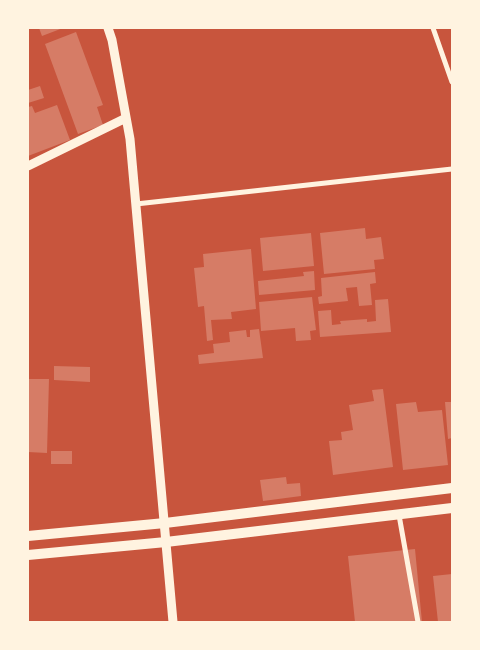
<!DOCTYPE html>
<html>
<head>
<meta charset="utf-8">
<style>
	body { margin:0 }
	#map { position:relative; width:480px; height:650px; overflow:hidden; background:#c8553d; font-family:Literata,serif }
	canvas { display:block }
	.frame { position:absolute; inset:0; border:29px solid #fff3e0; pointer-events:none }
</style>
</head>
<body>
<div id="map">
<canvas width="480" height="650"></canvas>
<div class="frame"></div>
</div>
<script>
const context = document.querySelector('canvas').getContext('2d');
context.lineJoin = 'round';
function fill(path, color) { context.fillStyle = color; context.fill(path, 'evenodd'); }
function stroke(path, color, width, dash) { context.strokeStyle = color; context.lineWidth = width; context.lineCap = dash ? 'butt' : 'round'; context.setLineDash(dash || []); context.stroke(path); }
fill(new Path2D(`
	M 39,28 L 63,28 L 42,36 Z
	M 76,32 L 103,105 L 97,107 L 103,125 L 78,134 L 45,44 Z
	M 40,86 L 44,98 L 28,103 L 28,90 Z
	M 57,105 L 70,140 L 28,156 L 28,107 L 32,106 L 35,113 Z
	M 365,228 L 366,239 L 381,237 L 384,259 L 374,260 L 375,269 L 324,274 L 320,233 Z
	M 311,233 L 314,266 L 263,271 L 260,238 Z
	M 251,249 L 256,309 L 231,312 L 232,319 L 211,320 L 213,340 L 207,341 L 204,306 L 198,307 L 194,268 L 204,267 L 203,254 Z
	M 314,271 L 315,290 L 259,295 L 258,281 L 304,276 L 303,272 Z
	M 375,272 L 376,283 L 370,284 L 372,305 L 359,306 L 357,287 L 346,288 L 348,301 L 319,304 L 318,297 L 322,296 L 321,278 Z
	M 312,297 L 316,330 L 310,331 L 311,340 L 296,341 L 295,328 L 261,331 L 259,302 Z
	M 388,299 L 391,332 L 320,337 L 318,311 L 331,310 L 332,325 L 341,324 L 340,321 L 367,319 L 367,322 L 376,321 L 375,300 Z
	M 259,329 L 263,358 L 199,364 L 198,355 L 214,353 L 213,344 L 230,342 L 229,332 L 246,330 L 247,337 L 250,337 L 250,330 Z
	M 54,366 L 90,367 L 90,382 L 54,380 Z
	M 28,379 L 49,379 L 47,453 L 28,452 Z
	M 383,389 L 393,467 L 333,475 L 329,441 L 342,440 L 341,432 L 353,430 L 349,405 L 374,401 L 372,390 Z
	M 416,402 L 418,412 L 442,410 L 448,465 L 403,470 L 396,404 Z
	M 445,402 L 452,402 L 452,438 L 448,439 Z
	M 51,451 L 72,451 L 72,464 L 51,464 Z
	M 286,477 L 287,484 L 300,483 L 301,496 L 263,501 L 260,480 Z
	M 415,549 L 422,622 L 355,622 L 348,556 Z
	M 452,574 L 452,622 L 438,622 L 433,576 Z`), '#d67c66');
stroke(new Path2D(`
	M 433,28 L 452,82
	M 136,204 L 452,169
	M 399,515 L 418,622`), '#fff3e0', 5);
stroke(new Path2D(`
	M 108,28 L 112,40 L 130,139 L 173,622
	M 28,166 L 126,118`), '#fff3e0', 9);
stroke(new Path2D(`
	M 28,536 L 165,523 L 452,488
	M 28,555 L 166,542 L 452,508`), '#fff3e0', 10);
</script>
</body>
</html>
